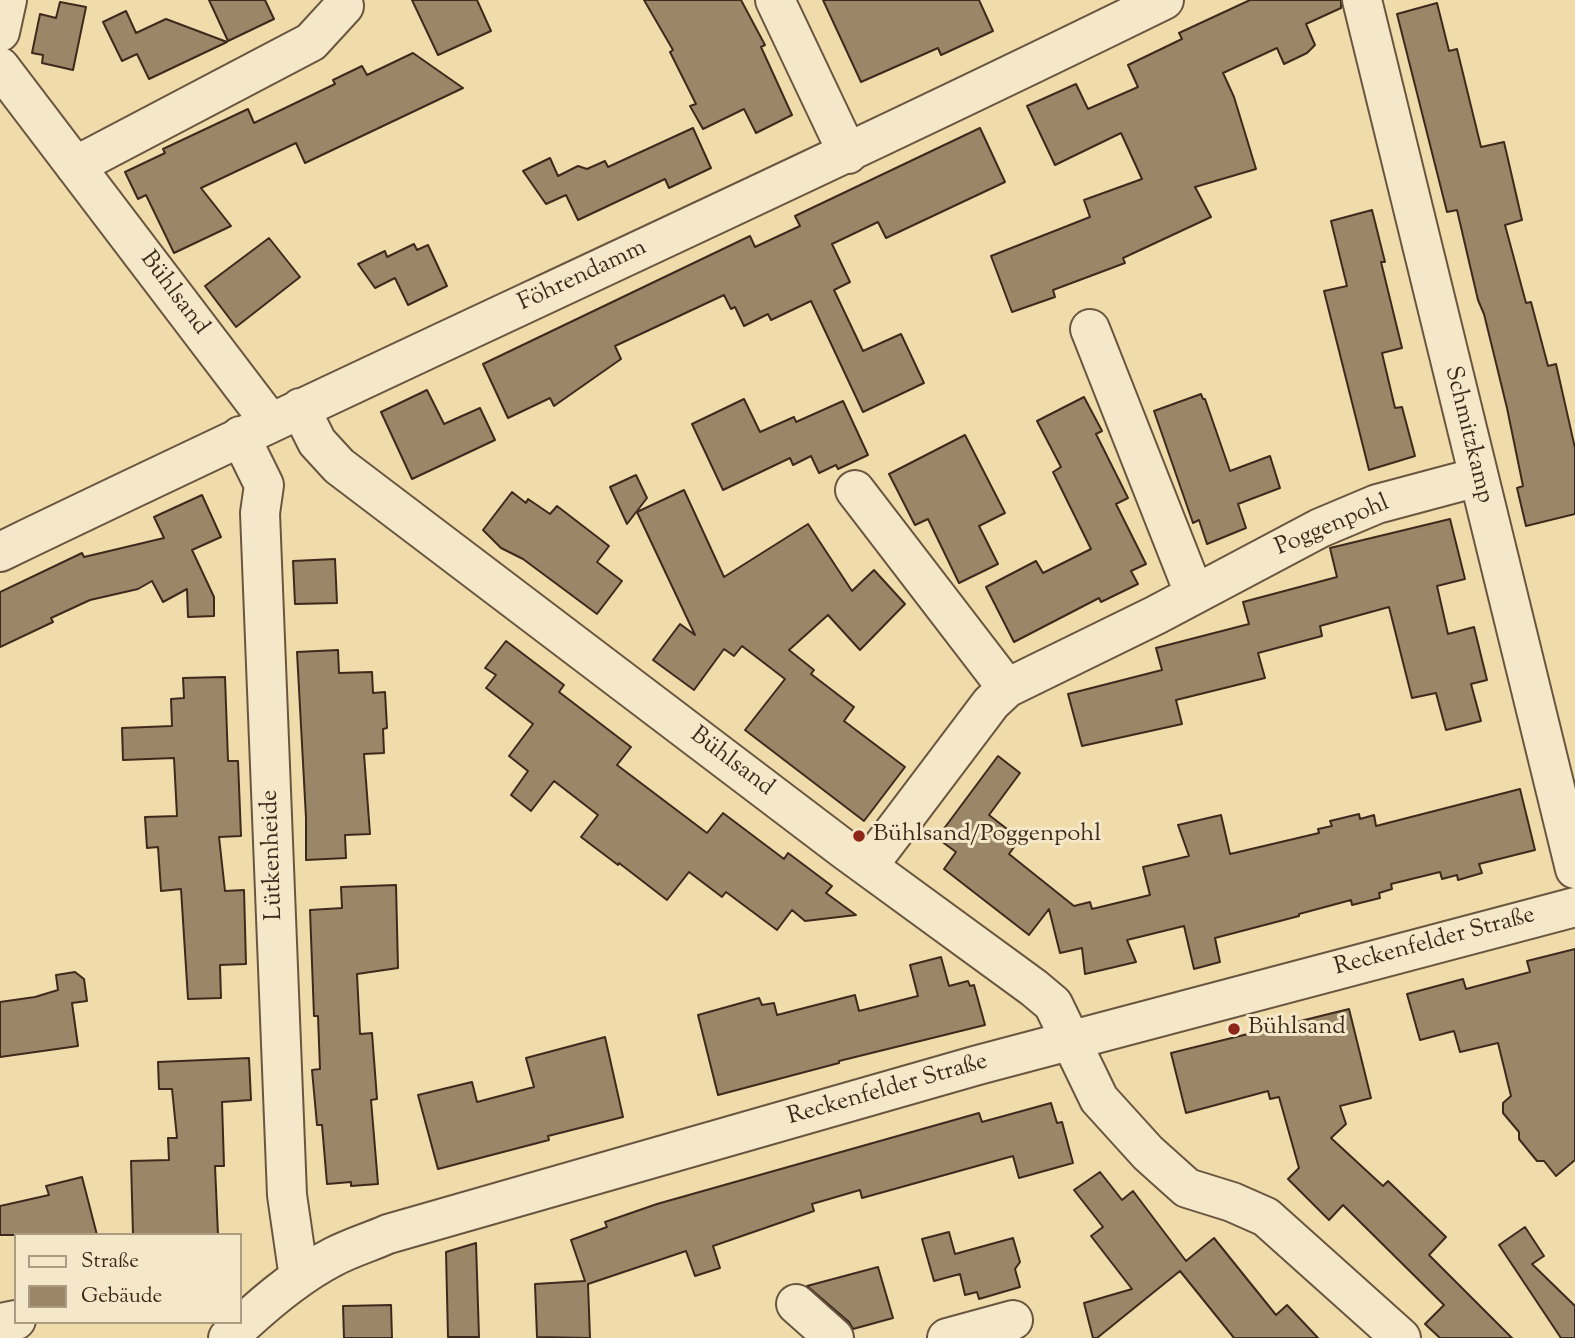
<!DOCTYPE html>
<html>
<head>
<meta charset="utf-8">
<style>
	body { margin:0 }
	#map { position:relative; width:1575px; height:1338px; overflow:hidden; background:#f0dbab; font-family:"Sorts Mill Goudy",serif }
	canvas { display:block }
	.legend { position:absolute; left:14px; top:1233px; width:228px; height:91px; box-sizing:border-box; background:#f5e8c8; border:2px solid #ac9c84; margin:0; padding:9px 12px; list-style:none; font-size:21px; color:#3e2a1d }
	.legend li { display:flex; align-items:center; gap:14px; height:35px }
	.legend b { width:35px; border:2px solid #ac9c84 }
</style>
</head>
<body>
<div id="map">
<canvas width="1575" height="1338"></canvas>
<ul class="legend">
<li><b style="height:9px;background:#f5e8c8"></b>Straße</li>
<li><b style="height:19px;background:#9b8667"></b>Gebäude</li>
</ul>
</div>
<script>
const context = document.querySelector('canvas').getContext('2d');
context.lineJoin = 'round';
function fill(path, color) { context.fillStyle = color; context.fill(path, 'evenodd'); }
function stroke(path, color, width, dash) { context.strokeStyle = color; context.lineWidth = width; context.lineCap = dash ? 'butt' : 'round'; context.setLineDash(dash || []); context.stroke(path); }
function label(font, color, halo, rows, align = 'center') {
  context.font = font + ' "Sorts Mill Goudy",serif'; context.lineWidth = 6; context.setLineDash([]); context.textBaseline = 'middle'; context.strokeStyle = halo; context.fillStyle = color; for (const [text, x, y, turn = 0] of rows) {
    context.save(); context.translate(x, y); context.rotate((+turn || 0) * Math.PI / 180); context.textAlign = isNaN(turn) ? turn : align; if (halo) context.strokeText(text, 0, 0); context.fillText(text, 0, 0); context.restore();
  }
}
const building = new Path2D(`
	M 209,0 L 265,0 L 274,19 L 228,41 Z
	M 412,0 L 477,0 L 491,31 L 438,55 Z
	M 644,0 L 741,0 L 765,45 L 761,47 L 792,115 L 756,133 L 744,109 L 703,129 L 690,106 L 696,104 L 670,52 L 673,50 Z
	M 823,0 L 979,0 L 993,31 L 941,55 L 938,48 L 861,82 Z
	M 1250,0 L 1341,0 L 1341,8 L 1306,24 L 1315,45 L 1307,53 L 1284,64 L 1277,48 L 1223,73 L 1234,97 L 1256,169 L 1195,187 L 1211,217 L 1123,258 L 1125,263 L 1053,290 L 1055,297 L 1012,312 L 991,256 L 1090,217 L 1084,200 L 1142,179 L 1121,133 L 1055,165 L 1027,106 L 1076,84 L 1088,109 L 1138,87 L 1128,65 L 1182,39 L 1179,33 Z
	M 60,2 L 86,7 L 73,70 L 42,63 L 43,55 L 32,53 L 40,14 L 56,18 Z
	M 1437,3 L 1449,51 L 1457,49 L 1481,147 L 1504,142 L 1522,220 L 1505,225 L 1526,303 L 1531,302 L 1548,366 L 1556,364 L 1575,448 L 1575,514 L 1526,526 L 1517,488 L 1523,486 L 1507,408 L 1484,314 L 1478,300 L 1457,210 L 1447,212 L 1397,14 Z
	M 126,11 L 136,33 L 166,19 L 227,42 L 149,79 L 137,54 L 122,61 L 103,22 Z
	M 413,53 L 463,88 L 305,163 L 296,143 L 201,188 L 231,226 L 174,253 L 146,195 L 138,199 L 125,172 L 165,153 L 163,149 L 248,109 L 254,123 L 335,84 L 333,80 L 362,66 L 367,75 Z
	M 693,128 L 711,168 L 669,188 L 665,179 L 578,220 L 566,195 L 546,204 L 523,171 L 550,158 L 558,176 L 578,166 L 587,169 L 605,161 L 608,167 Z
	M 980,128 L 1005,182 L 886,238 L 878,222 L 832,244 L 850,282 L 834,290 L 863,351 L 901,334 L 924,383 L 863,412 L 811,301 L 771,320 L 768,314 L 744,326 L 735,307 L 731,309 L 724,295 L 615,346 L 621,359 L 554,406 L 550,398 L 508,418 L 483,364 L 750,236 L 755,247 L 800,226 L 795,216 Z
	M 1372,210 L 1385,262 L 1381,262 L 1402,348 L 1382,353 L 1395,408 L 1402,407 L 1415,456 L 1369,470 L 1324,291 L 1347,286 L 1331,221 Z
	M 269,238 L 300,277 L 236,327 L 205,286 Z
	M 414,244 L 417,250 L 428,245 L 447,286 L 408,305 L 395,278 L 375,288 L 358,264 L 385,251 L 387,257 Z
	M 427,390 L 444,424 L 480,408 L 495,440 L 412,479 L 381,412 Z
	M 1201,394 L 1203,399 L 1205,399 L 1230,471 L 1270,456 L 1280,488 L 1238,504 L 1246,528 L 1207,544 L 1199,520 L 1193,523 L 1154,411 Z
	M 1084,397 L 1102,431 L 1096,434 L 1128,498 L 1116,504 L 1146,564 L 1131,571 L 1138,584 L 1101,602 L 1099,598 L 1014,642 L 986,587 L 1036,561 L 1043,573 L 1091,549 L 1053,472 L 1061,467 L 1037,421 Z
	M 744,399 L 760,432 L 794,417 L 796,422 L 843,401 L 868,455 L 838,469 L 836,465 L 819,473 L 811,456 L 793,465 L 790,458 L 723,490 L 692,424 Z
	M 965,435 L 1005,513 L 979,526 L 998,564 L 959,583 L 928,519 L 915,525 L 889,474 Z
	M 636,475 L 647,498 L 627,524 L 610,487 Z
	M 684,490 L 724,577 L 808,524 L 852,591 L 874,570 L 905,604 L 860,650 L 828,615 L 789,650 L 814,670 L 811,674 L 854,707 L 844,721 L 905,767 L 864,821 L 745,730 L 785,679 L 742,646 L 734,656 L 724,649 L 694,690 L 653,660 L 680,624 L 695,635 L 637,512 Z
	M 512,492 L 526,503 L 528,499 L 550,514 L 557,506 L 609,546 L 597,562 L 622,581 L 597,614 L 523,559 L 501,548 L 483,530 Z
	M 202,495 L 221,537 L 192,550 L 214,597 L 214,616 L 188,617 L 187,589 L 163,602 L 152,581 L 138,589 L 90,600 L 51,618 L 53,622 L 0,647 L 0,592 L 82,553 L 84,557 L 164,538 L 154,517 Z
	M 1450,519 L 1465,579 L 1437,586 L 1448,634 L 1474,627 L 1487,680 L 1471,684 L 1481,721 L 1446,730 L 1436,693 L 1412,698 L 1389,607 L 1320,626 L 1322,636 L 1258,653 L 1265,678 L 1176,700 L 1182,724 L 1082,746 L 1068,694 L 1162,670 L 1156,648 L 1249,624 L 1243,602 L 1337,577 L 1330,548 Z
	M 335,559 L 337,603 L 295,604 L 293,561 Z
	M 506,641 L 564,685 L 559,692 L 631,747 L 617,765 L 707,833 L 723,813 L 784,859 L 788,853 L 832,886 L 826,893 L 856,915 L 805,921 L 792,910 L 777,930 L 726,892 L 722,897 L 689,872 L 667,900 L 619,863 L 618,865 L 581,837 L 598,815 L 554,781 L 531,811 L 511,795 L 528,771 L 509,756 L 533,724 L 486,688 L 496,675 L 485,668 Z
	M 338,650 L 339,673 L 372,672 L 373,693 L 385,692 L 387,728 L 383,729 L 384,753 L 364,754 L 370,834 L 345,835 L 346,858 L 306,860 L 306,818 L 297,652 Z
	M 225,677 L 228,761 L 238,761 L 241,836 L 219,837 L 225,891 L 244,890 L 246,964 L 220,965 L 221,998 L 188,999 L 181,889 L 161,891 L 158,847 L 147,848 L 145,817 L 177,816 L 174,758 L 123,760 L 122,728 L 172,726 L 171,699 L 184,698 L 183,678 Z
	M 998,756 L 1020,773 L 989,815 L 1020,839 L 1009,854 L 1074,906 L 1090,902 L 1092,909 L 1150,895 L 1143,867 L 1189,856 L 1178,825 L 1221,815 L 1230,854 L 1319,833 L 1318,829 L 1332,826 L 1330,821 L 1359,814 L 1360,819 L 1374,815 L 1376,826 L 1520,789 L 1535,850 L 1479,864 L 1482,873 L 1458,880 L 1457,875 L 1442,879 L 1440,872 L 1391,884 L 1392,889 L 1379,893 L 1380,898 L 1352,905 L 1351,900 L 1299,914 L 1299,916 L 1215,938 L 1220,962 L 1194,969 L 1184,926 L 1127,940 L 1136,962 L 1085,974 L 1082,948 L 1060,953 L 1049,909 L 1029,935 L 944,869 L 956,852 L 937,838 Z
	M 396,885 L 398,968 L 357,974 L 360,1034 L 372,1033 L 377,1099 L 371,1100 L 378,1184 L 351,1186 L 351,1182 L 327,1184 L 322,1125 L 317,1125 L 312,1070 L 320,1069 L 318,1016 L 314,1016 L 310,910 L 342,908 L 341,887 Z
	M 1575,949 L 1575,1160 L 1556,1176 L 1544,1161 L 1537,1161 L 1519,1139 L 1519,1132 L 1503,1113 L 1503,1103 L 1511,1096 L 1498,1043 L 1460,1052 L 1454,1031 L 1420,1040 L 1407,994 L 1463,979 L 1466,989 L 1530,972 L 1527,961 Z
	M 941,957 L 949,986 L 968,981 L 970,986 L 974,985 L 985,1025 L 839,1061 L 839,1063 L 718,1095 L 698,1015 L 759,998 L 762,1005 L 774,1003 L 777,1015 L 855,995 L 859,1011 L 918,996 L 910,965 Z
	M 75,972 L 84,979 L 87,1001 L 72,1003 L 78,1046 L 0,1057 L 0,1002 L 35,997 L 58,990 L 56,975 Z
	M 1349,1009 L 1371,1098 L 1340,1106 L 1346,1124 L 1331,1138 L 1383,1186 L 1388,1181 L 1446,1237 L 1429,1255 L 1512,1338 L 1440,1338 L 1425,1324 L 1444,1305 L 1343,1205 L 1329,1220 L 1288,1179 L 1299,1168 L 1279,1097 L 1270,1099 L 1268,1091 L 1186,1113 L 1171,1053 Z
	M 605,1037 L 623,1117 L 548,1136 L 549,1140 L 438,1169 L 418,1095 L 472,1082 L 477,1102 L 534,1087 L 526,1058 Z
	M 249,1058 L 251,1100 L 222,1102 L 224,1166 L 215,1166 L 218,1235 L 133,1235 L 131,1161 L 169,1160 L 168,1138 L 177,1138 L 172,1089 L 159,1089 L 158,1062 Z
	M 1051,1103 L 1057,1123 L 1062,1122 L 1073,1163 L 1019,1178 L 1013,1156 L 862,1198 L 860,1190 L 812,1204 L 814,1211 L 713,1246 L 720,1268 L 695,1276 L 686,1251 L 588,1284 L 590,1338 L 537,1337 L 535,1284 L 585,1281 L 571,1240 L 607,1227 L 605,1222 L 657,1204 L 979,1113 L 982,1122 Z
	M 1100,1172 L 1122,1200 L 1133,1191 L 1186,1261 L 1214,1238 L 1276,1315 L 1287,1305 L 1318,1338 L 1234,1338 L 1180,1271 L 1097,1338 L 1093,1338 L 1084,1303 L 1132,1289 L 1091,1236 L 1103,1227 L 1074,1190 Z
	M 82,1177 L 97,1235 L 0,1235 L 0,1206 L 49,1195 L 46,1186 Z
	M 1525,1227 L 1544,1256 L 1532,1264 L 1575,1306 L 1575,1338 L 1561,1338 L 1499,1245 Z
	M 949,1232 L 955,1254 L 1013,1238 L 1020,1262 L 1015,1269 L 1020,1287 L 979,1299 L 977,1292 L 965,1295 L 960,1274 L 934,1281 L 922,1239 Z
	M 476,1243 L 479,1337 L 448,1337 L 446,1252 Z
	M 878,1267 L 893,1318 L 853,1329 L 849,1322 L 807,1286 Z
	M 391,1305 L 392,1338 L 344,1338 L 343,1306 Z`);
fill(building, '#9b8667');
stroke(building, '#3e2a1d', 2);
const minor = new Path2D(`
	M 775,0 L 848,154
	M 1362,0 L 1575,869
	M 0,32 L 7,0
	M 0,67 L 270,422
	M 75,166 L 311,42 L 344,6
	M 1090,329 L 1194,593
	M 300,408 L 317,442 L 339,466 L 845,850 L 1034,988 L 1053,1004 L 1099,1099 L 1148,1153 L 1187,1188 L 1232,1202 L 1266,1217 L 1401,1338
	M 240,436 L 264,485 L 260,513 L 287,1195 L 299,1278
	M 855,490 L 1007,688
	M 0,552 C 387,365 779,189 1164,0
	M 868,866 L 991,703 L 1007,688 L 1156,615 L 1320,528 L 1377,504 L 1478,477
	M 796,1304 L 834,1338
	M 0,1323 L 16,1320
	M 228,1338 C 259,1308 294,1277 333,1257 C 350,1248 370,1242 388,1234 L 978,1065 L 1575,907
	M 947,1338 L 1013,1320`);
stroke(minor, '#6a5640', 42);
stroke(minor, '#f5e8c8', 38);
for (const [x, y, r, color] of [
	[859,836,7,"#8f2418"],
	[1234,1029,7,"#8f2418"]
]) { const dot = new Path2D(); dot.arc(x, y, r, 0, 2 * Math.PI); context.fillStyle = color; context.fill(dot); stroke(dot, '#f5e8c8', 2.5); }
label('24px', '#3e2a1d', '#f5e8c8', [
	["Föhrendamm",583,277,-25],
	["Bühlsand",173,294,53],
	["Schmitzkamp",1467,435,76],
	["Poggenpohl",1333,527,-23],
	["Bühlsand",731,763,37],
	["Lütkenheide",274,855,-92],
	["Reckenfelder Straße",1435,943,-15],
	["Reckenfelder Straße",888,1091,-16]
]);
label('24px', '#3e2a1d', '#f5e8c8', [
	["Bühlsand/Poggenpohl",873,836],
	["Bühlsand",1248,1029]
], 'left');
</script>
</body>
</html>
